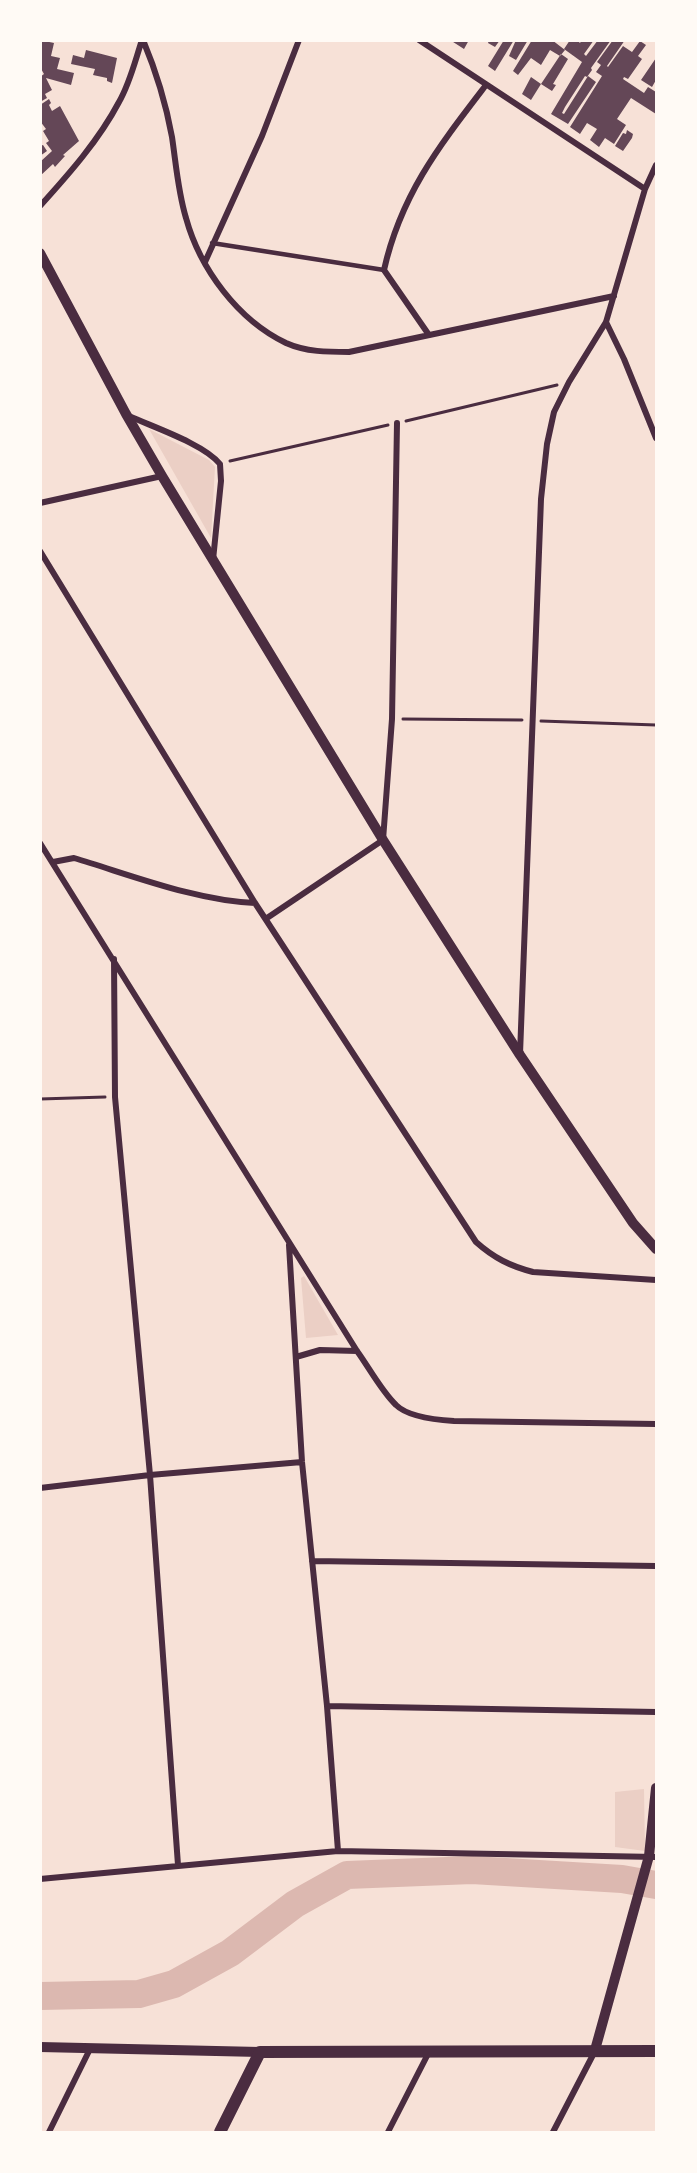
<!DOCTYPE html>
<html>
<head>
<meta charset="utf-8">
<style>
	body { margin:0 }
	#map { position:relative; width:697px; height:2173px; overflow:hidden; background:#f7e1d7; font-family:"DejaVu Sans",sans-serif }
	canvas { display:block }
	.frame { position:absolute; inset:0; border:42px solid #fffaf5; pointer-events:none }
</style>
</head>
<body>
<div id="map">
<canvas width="697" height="2173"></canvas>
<div class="frame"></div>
</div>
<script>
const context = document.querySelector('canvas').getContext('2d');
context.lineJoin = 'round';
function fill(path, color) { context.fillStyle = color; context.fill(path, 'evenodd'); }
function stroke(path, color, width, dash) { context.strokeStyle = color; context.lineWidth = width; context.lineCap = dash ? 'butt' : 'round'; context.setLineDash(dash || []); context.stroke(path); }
fill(new Path2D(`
	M 149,429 L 209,460 L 215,467 L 211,538 Z
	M 304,1276 L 338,1335 L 306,1338 L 301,1278 Z
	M 644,1789 L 645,1851 L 615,1847 L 615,1792 Z`), '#ebcfc5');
stroke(new Path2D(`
	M 40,1996 L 139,1994 L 174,1984 L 230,1953 L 295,1904 L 347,1875 L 472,1870 L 622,1879 L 656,1885`), '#dcb8b0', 28);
fill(new Path2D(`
	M 40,40 L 54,43 L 51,56 L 60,58 L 57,69 L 74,73 L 71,85 L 46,78 L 52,90 L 45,94 L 47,98 L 40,102 L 40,77 L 44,74 L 40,67 Z
	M 450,40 L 469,40 L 464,49 Z
	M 489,40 L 500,40 L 495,47 L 488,43 Z
	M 504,40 L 514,40 L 495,71 L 488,66 Z
	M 516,40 L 528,40 L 516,60 L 509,56 Z
	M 532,40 L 552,40 L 565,50 L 560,56 L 550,50 L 541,65 L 531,58 L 518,75 L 513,71 Z
	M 570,40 L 577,40 L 580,43 L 582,40 L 594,40 L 584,54 L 586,56 L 598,40 L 611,40 L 591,68 L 592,70 L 587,77 L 585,76 L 565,107 L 562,113 L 564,114 L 588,76 L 596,82 L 568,124 L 551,114 L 582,62 L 564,49 Z
	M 613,40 L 625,40 L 607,66 L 608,67 L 623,46 L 632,52 L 640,41 L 646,45 L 638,56 L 642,59 L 628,79 L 624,77 L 623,79 L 644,93 L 648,87 L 656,92 L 656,114 L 631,98 L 617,119 L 626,125 L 614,144 L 605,138 L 599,147 L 590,140 L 597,129 L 587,123 L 580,134 L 570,127 L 602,76 L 596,72 L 601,65 L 597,62 Z
	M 86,50 L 117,58 L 112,83 L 107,81 L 107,78 L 93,75 L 95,69 L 71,64 L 73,55 L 84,58 Z
	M 561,54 L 568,59 L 553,84 L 556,85 L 552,91 L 541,84 Z
	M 656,58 L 656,80 L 652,87 L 641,80 Z
	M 531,77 L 541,84 L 531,100 L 522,94 Z
	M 49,99 L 51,103 L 49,105 L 52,111 L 60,106 L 79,141 L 63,155 L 65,156 L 55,167 L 53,164 L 40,176 L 40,162 L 52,151 L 46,143 L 49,141 L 43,131 L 46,129 L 40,121 L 40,105 Z
	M 627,130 L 633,134 L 632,138 L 623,151 L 615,146 L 623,133 L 626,134 Z
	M 43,145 L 47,151 L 40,156 L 40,146 Z`), '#644757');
stroke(new Path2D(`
	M 406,421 L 557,385
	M 230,461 L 388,425
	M 403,719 L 522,720
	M 541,721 L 656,725
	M 40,1099 L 105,1097`), '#4a2c40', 3);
stroke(new Path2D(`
	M 212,243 L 384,270`), '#4a2c40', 4.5);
stroke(new Path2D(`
	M 143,40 C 156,71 166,104 172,137 C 176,164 178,192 186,218 C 200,269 238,320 286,343 C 306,352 328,352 349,352 L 614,296
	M 419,40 L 645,189
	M 40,206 C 69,174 99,140 119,102 C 130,83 135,61 142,40
	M 205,262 L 262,136 L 299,40
	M 606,322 L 624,359 L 656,438
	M 429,335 L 384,270 C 401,194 440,145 486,85
	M 129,416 C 153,427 204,444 220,464 L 221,481 L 213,560
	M 40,503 L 162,476
	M 40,551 L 255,903 L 476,1242 C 494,1258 510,1266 533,1272 L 656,1280
	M 40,843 L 357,1351 C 368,1366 382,1392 396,1405 C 408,1417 438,1420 454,1421 L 656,1424
	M 53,862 L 74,858 C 131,875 197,901 255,903
	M 267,918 L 383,840 L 392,719 L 397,423
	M 114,959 L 115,1097 L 150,1475 L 178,1865
	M 520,1054 L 541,499 L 547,444 L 554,412 L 569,382 L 606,322 L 645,189 L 656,165
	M 289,1245 L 302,1462 L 327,1706 L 338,1851
	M 296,1357 L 320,1350 L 357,1351
	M 40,1488 L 150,1475 L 302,1462
	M 312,1561 L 656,1566
	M 327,1706 L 656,1712
	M 40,1879 L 338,1851 L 656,1857
	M 49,2132 L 90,2049
	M 388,2132 L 429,2052
	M 553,2132 L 595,2051`), '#4a2c40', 6);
stroke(new Path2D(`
	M 40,253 L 126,414 L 162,476 L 383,840 L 520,1055 L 633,1223 L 656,1249
	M 40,2047 L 260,2052
	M 595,2050 L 649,1856 L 656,1788`), '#4a2c40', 10);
stroke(new Path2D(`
	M 220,2132 L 260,2052 L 656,2051`), '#4a2c40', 12);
</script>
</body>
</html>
